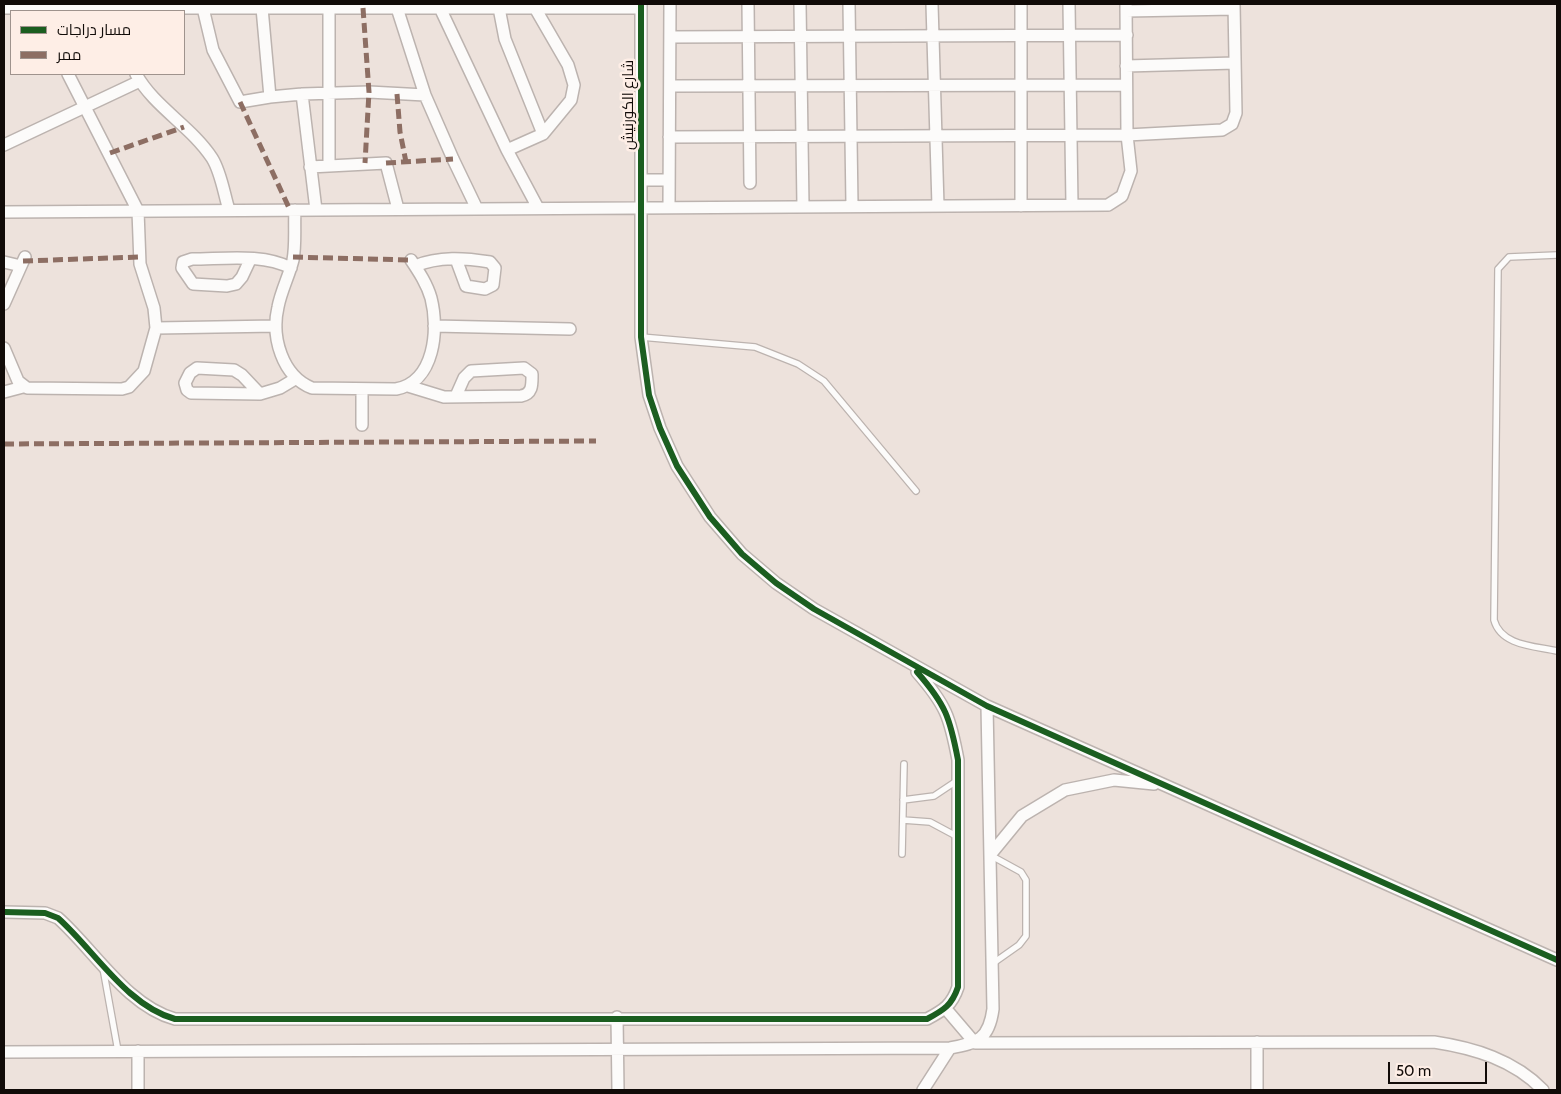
<!DOCTYPE html>
<html>
<head>
<meta charset="utf-8">
<style>
	body { margin:0 }
	#map { position:relative; width:1561px; height:1094px; overflow:hidden; background:#ede2dc; font-family:Cabin,Cairo,sans-serif }
	canvas { display:block }
	.frame { position:absolute; inset:0; border:5px solid #110b08; pointer-events:none }
	.legend { position:absolute; left:10px; top:10px; width:175px; height:65px; box-sizing:border-box; background:#feeee6; border:1px solid #9f938d; margin:0; padding:6px 9px; list-style:none; font-size:15px; color:#110b08 }
	.legend li { display:flex; align-items:center; gap:10px; height:25px }
	.legend b { width:25px; border:1px solid #9f938d }
	.scale { position:absolute; left:1388px; top:1062px; width:99px; height:22px; box-sizing:border-box; border:2px solid #110b08; border-top:0; padding-left:6px; font-size:15px; line-height:18px; white-space:nowrap; color:#110b08; -webkit-text-stroke:4px #feeee6; paint-order:stroke }
</style>
</head>
<body>
<div id="map">
<canvas width="1561" height="1094"></canvas>
<div class="frame"></div>
<ul class="legend">
<li><b style="height:6px;background:#1b5e20"></b>مسار دراجات</li>
<li><b style="height:6px;background:#8d6e63"></b>ممر</li>
</ul>
<div class="scale">50 m</div>
</div>
<script>
const context = document.querySelector('canvas').getContext('2d');
context.lineJoin = 'round';
function stroke(path, color, width, dash) { context.strokeStyle = color; context.lineWidth = width; context.lineCap = dash ? 'butt' : 'round'; context.setLineDash(dash || []); context.stroke(path); }
function label(font, color, halo, rows, align = 'center') {
  context.font = font + ' Cabin,Cairo,sans-serif'; context.lineWidth = 5; context.setLineDash([]); context.textBaseline = 'middle'; context.strokeStyle = halo; context.fillStyle = color; for (const [text, x, y, turn = 0] of rows) {
    context.save(); context.translate(x, y); context.rotate((+turn || 0) * Math.PI / 180); context.textAlign = isNaN(turn) ? turn : align; if (halo) context.strokeText(text, 0, 0); context.fillText(text, 0, 0); context.restore();
  }
}
const lane = new Path2D(`
	M 1557,255 L 1509,257 L 1498,269 L 1494,620 C 1501,646 1535,646 1557,651
	M 641,337 L 755,347 L 798,364 L 824,381 L 916,491
	M 903,800 L 934,796 L 958,780
	M 903,820 L 930,822 L 958,837
	M 902,854 L 904,764
	M 990,855 L 1021,872 L 1026,880 L 1026,936 L 1019,945 L 992,964
	M 103,968 L 118,1051`);
const street = new Path2D(`
	M 641,4 L 641,337 L 649,395 L 660,428 L 677,466 L 710,517 L 742,554 L 776,583 L 814,609 L 987,706 L 1557,960
	M 748,4 L 750,183
	M 800,4 L 803,206
	M 849,4 L 852,205
	M 932,4 L 938,206
	M 1021,4 L 1021,206
	M 1069,4 L 1072,205
	M 4,8 L 641,8
	M 203,8 L 213,50 L 240,102 L 270,97
	M 262,8 L 270,97 L 302,94
	M 329,8 L 329,165
	M 397,8 L 425,95 L 453,159 L 477,209
	M 440,8 L 507,150 L 538,208
	M 499,8 L 505,39 L 543,134
	M 1126,11 L 1234,9
	M 670,37 L 1127,35
	M 1126,66 L 1235,63
	M 136,74 C 154,107 191,126 212,158 C 221,172 224,194 229,210
	M 670,86 L 1126,85
	M 669,137 L 1127,135 L 1222,130 L 1232,124 L 1236,113 L 1234,4
	M 4,145 L 140,81
	M 507,150 L 543,134 L 571,100 L 574,85 L 568,65 L 535,8
	M 310,167 L 386,163 L 398,209
	M 641,180 L 669,180
	M 669,208 L 670,4
	M 295,210 C 294,226 296,244 293,260 C 289,276 281,291 278,307 C 271,337 282,376 312,388 L 396,389 C 435,382 439,329 431,298 C 427,284 419,272 411,260
	M 316,210 L 302,94 L 369,92 L 425,95
	M 4,212 L 1108,205 L 1122,196 L 1131,171 L 1127,135 L 1126,4
	M 250,260 L 242,277 L 236,284 L 227,286 L 193,284 L 182,268 L 183,262 L 192,259 C 223,259 263,253 291,268
	M 4,262 L 21,266
	M 415,266 C 439,256 465,258 490,262 L 495,268 L 493,285 L 485,289 L 466,286 L 456,259
	M 4,304 L 25,257
	M 434,326 L 570,329
	M 156,328 L 276,326
	M 4,348 L 18,381 L 27,388 L 122,389 L 129,387 L 144,371 L 156,328 L 154,308 L 140,264 L 138,211 L 68,74
	M 408,386 L 444,397 L 521,396 C 533,394 532,384 532,374 L 524,368 L 471,371 L 464,378 L 456,396
	M 362,389 L 362,425
	M 4,392 L 23,387
	M 260,394 L 242,375 L 234,370 L 197,368 L 190,373 L 185,383 L 187,390 L 191,393 L 260,394 L 280,388 L 295,379
	M 990,855 L 1022,816 L 1065,790 L 1114,780 L 1154,784
	M 4,912 L 45,913 L 58,918 C 94,950 127,1006 175,1019 L 927,1019 C 944,1010 952,1005 958,987 L 958,760 C 950,717 946,705 917,672
	M 946,1009 L 975,1043 L 1434,1042 C 1474,1048 1514,1060 1543,1090
	M 617,1017 L 618,1090
	M 1257,1042 L 1257,1090
	M 138,1051 L 138,1090
	M 4,1052 L 950,1048 C 978,1043 989,1039 993,1009 L 987,706
	M 923,1090 L 950,1048`);
stroke(lane, '#bcb3af', 8);
stroke(street, '#bcb3af', 14);
stroke(lane, '#fcfbfa', 5.5);
stroke(street, '#fcfbfa', 11);
stroke(new Path2D(`
	M 363,8 L 369,92 L 365,163
	M 397,94 L 400,132 L 406,162
	M 240,102 L 290,210
	M 110,153 L 184,127
	M 386,163 L 453,159
	M 293,257 L 411,260
	M 23,261 L 139,257
	M 4,444 L 596,441`), '#8d6e63', 5, [10, 5]);
stroke(new Path2D(`
	M 641,4 L 641,337 L 649,395 L 660,428 L 677,466 L 710,517 L 742,554 L 776,583 L 814,609 L 987,706 L 1557,960
	M 4,912 L 45,913 L 58,918 C 94,950 127,1006 175,1019 L 927,1019 C 944,1010 952,1005 958,987 L 958,760 C 950,718 946,705 917,672`), '#1b5e20', 6);
label('15px', '#110b08', '#feeee6', [
	["شارع الكورنيش",629,105,-90]
]);
</script>
</body>
</html>
